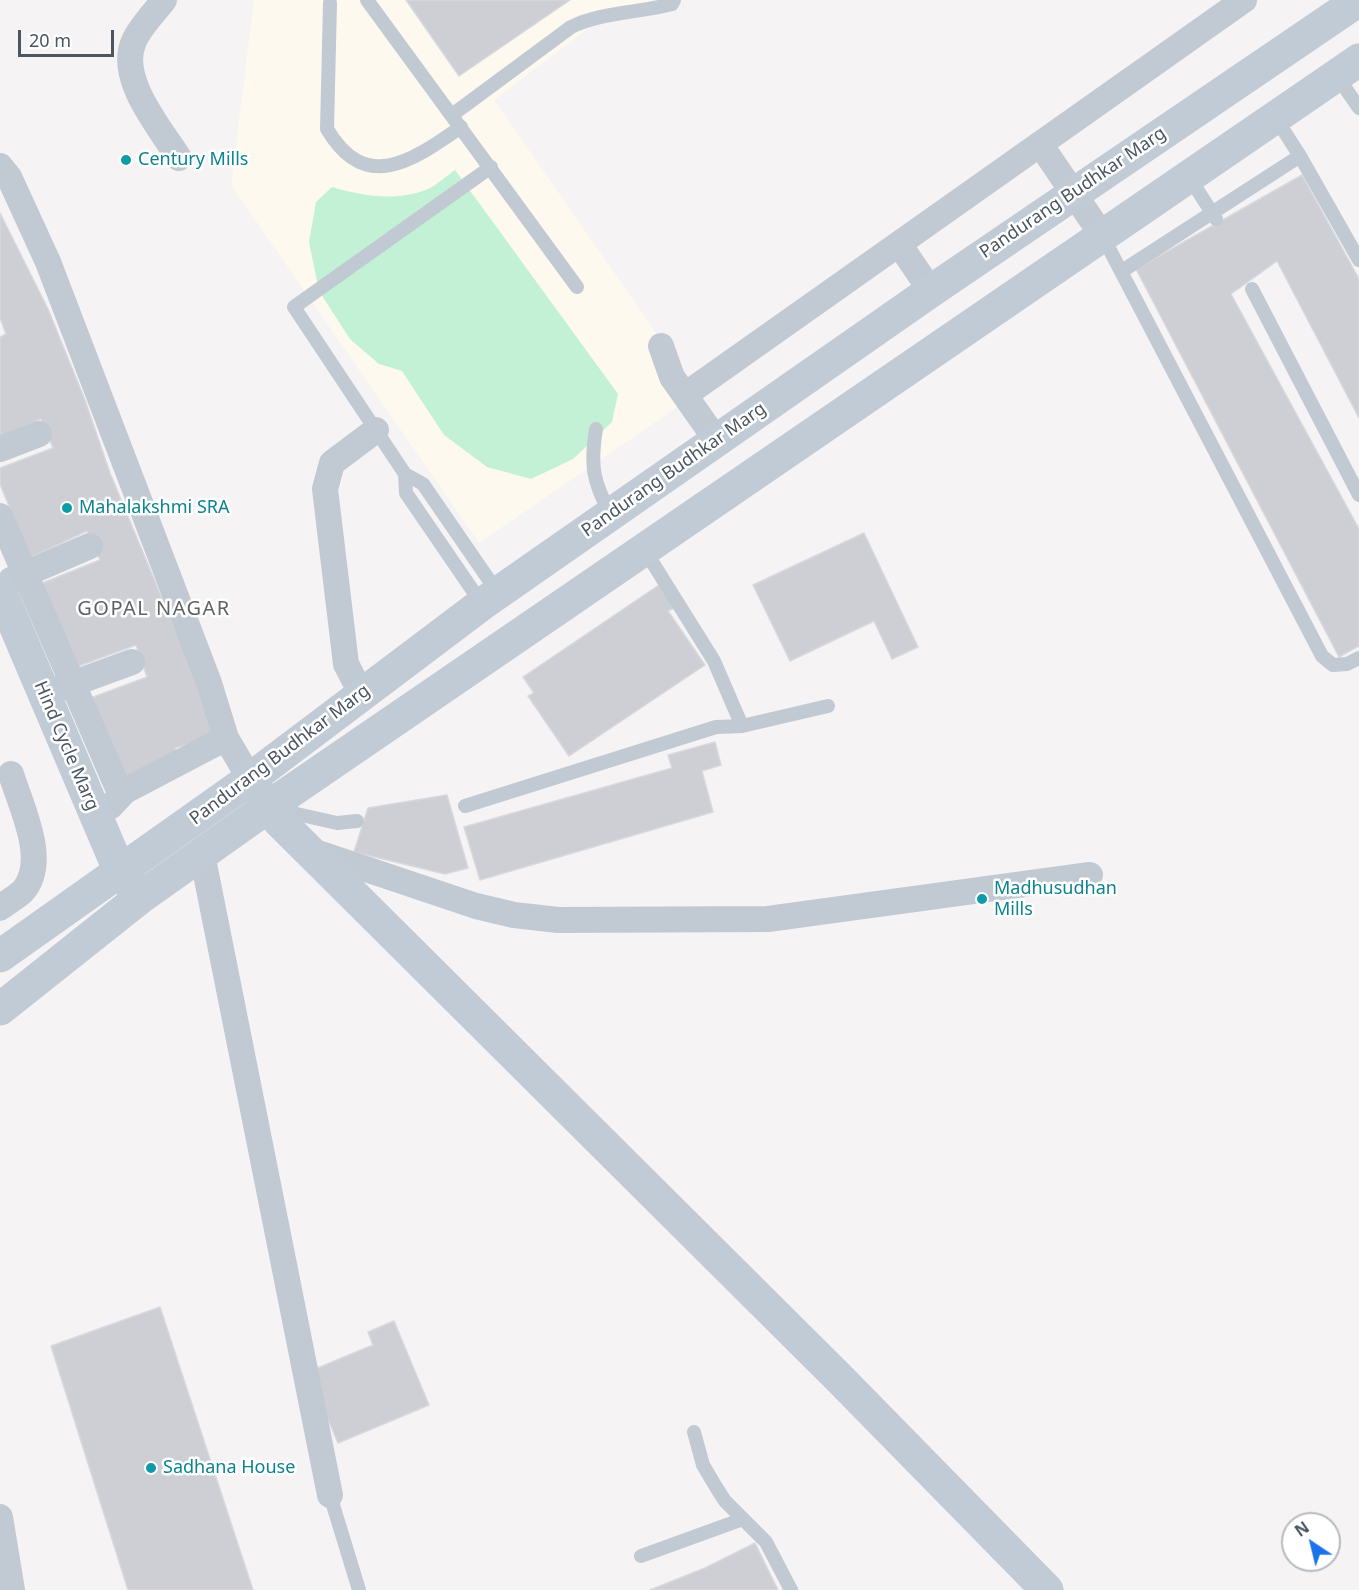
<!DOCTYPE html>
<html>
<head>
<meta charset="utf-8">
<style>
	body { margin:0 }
	#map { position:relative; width:1359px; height:1590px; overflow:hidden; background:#f5f3f3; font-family:"Noto Sans",sans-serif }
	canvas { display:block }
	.north { position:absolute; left:1281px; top:1512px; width:60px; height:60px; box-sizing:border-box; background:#fff; border:2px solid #b7bbc0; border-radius:50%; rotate:325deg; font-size:16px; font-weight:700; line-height:24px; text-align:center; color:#4a5661 }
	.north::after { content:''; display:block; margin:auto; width:21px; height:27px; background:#1a73e8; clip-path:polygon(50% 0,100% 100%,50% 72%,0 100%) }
	.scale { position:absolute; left:18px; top:30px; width:96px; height:27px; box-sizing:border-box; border:3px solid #4a5661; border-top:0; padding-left:8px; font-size:18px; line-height:21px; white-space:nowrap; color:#4a5661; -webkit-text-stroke:4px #fff; paint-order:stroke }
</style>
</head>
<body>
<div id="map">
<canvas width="1359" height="1590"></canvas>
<div class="north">N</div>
<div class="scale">20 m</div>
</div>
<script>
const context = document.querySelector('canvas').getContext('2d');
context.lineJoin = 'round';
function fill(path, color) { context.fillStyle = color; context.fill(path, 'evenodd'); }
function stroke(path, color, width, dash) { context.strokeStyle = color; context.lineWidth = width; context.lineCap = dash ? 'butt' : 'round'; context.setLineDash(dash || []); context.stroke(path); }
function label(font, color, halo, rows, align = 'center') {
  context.font = font + ' "Noto Sans",sans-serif'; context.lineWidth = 5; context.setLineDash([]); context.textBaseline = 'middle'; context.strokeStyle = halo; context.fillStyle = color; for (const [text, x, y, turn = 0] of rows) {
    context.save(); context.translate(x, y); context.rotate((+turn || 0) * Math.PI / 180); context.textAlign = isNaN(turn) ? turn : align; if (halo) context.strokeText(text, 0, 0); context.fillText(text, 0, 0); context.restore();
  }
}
fill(new Path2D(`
	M 254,0 L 680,0 L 607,14 L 494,100 L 698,393 L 479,543 L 231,185 Z`), '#fdf9ef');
fill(new Path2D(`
	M 455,170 L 618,394 L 612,422 L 573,459 L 531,479 L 487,467 L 444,435 L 402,371 L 379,364 L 350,339 L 319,291 L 309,242 L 316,202 L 332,187 C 363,196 396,202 428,189 C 437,185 446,176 455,170 Z`), '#c3f1d5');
const building = new Path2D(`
	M 406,0 L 570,0 L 459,76 Z
	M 1302,175 L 1359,279 L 1359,418 L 1277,261 L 1231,294 L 1359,529 L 1359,646 L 1339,657 L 1136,269 Z
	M 0,213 L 48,309 L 85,400 L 110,473 L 191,668 L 213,736 L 175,748 L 180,760 L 123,785 L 88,699 L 147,677 L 136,645 L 76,667 L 40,584 L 100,560 L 87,531 L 30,558 L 0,484 L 0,468 L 53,448 L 41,419 L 0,437 L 0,337 L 6,334 L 0,318 Z
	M 864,533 L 918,647 L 892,659 L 874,621 L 790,661 L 753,585 Z
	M 659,585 L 674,608 L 668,611 L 705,665 L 569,756 L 528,696 L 534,693 L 523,677 Z
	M 715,742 L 721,765 L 702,771 L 713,812 L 480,880 L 464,827 L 672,768 L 668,755 Z
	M 447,795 L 468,868 L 445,874 L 354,852 L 368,808 Z
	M 160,1307 L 253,1590 L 128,1590 L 51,1346 Z
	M 394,1321 L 429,1405 L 338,1443 L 308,1372 L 373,1345 L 368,1332 Z
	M 755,1543 L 778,1590 L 650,1590 L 705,1568 Z`);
fill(building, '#cdcfd5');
stroke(building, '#d7d9de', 1.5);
stroke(new Path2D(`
	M 367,0 L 577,287
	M 330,3 L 327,129 C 366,195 413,160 461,127
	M 1337,76 L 1359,108
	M 452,115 L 571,27 C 602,12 639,13 672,4 L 674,0
	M 1275,117 L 1300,156
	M 1189,177 L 1216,219
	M 1102,235 L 1322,656 L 1333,665 L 1347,664 L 1359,658
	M 1122,271 L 1300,156 L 1359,260
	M 1252,289 L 1359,495
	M 596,429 C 590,466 593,482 611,515
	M 405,474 L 294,307 L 491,167
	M 644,549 L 714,661 L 742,726
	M 482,604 L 406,493 L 405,474 L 423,484 L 498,593
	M 465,806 L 716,727 L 742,726 L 828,706
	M 279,810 L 337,823 L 357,821
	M 694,1432 L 703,1465 L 716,1487 L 725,1501 L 766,1542 L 791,1590
	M 330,1495 L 359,1590
	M 641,1556 L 743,1519`), '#c1cad2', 14);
stroke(new Path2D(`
	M 164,0 C 154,13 140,27 134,41 C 117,78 160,128 179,158
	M 1040,144 L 1102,235
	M 0,166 L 9,177 L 48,262 L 209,683 L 226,738 L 250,779
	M 899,244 L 931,291
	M 661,346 L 672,377 L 717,441
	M 685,395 L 1244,0
	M 0,449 L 39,434
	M 0,516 L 121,795
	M 11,580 L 90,546
	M 58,689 L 132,662
	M 362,695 L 346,664 L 325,489 L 332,463 L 376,430
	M 111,806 L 125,791 L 226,738
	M 312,851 L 476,906 L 514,915 L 558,920 L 768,919 L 1090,875
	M 202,854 L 330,1495
	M 0,908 C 7,902 17,897 23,891 C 49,861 21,807 11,774
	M 0,1517 L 12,1590`), '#c1cad2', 26);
stroke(new Path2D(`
	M 0,590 L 120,872 L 134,889
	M 256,789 L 279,821 L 840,1379 L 1047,1590
	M 0,956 L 250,779 L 482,604 L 931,291 L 1359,0
	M 0,1009 L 141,897 L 268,807 L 1359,60`), '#c1cbd6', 33);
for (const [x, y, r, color] of [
	[126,160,6,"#0f9aa8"],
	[67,508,6,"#0f9aa8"],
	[982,899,6,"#0f9aa8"],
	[151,1468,6,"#0f9aa8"]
]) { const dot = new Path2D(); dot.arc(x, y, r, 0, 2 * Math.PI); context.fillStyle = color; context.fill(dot); stroke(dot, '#fff', 2); }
label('18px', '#0d838f', '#fff', [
	["Century Mills",138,160],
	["Mahalakshmi SRA",79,508],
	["Madhusudhan",994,889],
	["Mills",994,910],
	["Sadhana House",163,1468]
], 'left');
label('18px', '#4a5661', '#fff', [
	["Pandurang Budhkar Marg",1073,193,-34],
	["Pandurang Budhkar Marg",674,470,-35],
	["Hind Cycle Marg",66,746,67],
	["Pandurang Budhkar Marg",280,755,-37]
]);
context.letterSpacing = '1.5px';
label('20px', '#5f6368', '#fff', [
	["GOPAL NAGAR",154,609]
]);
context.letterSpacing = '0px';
</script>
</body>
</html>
